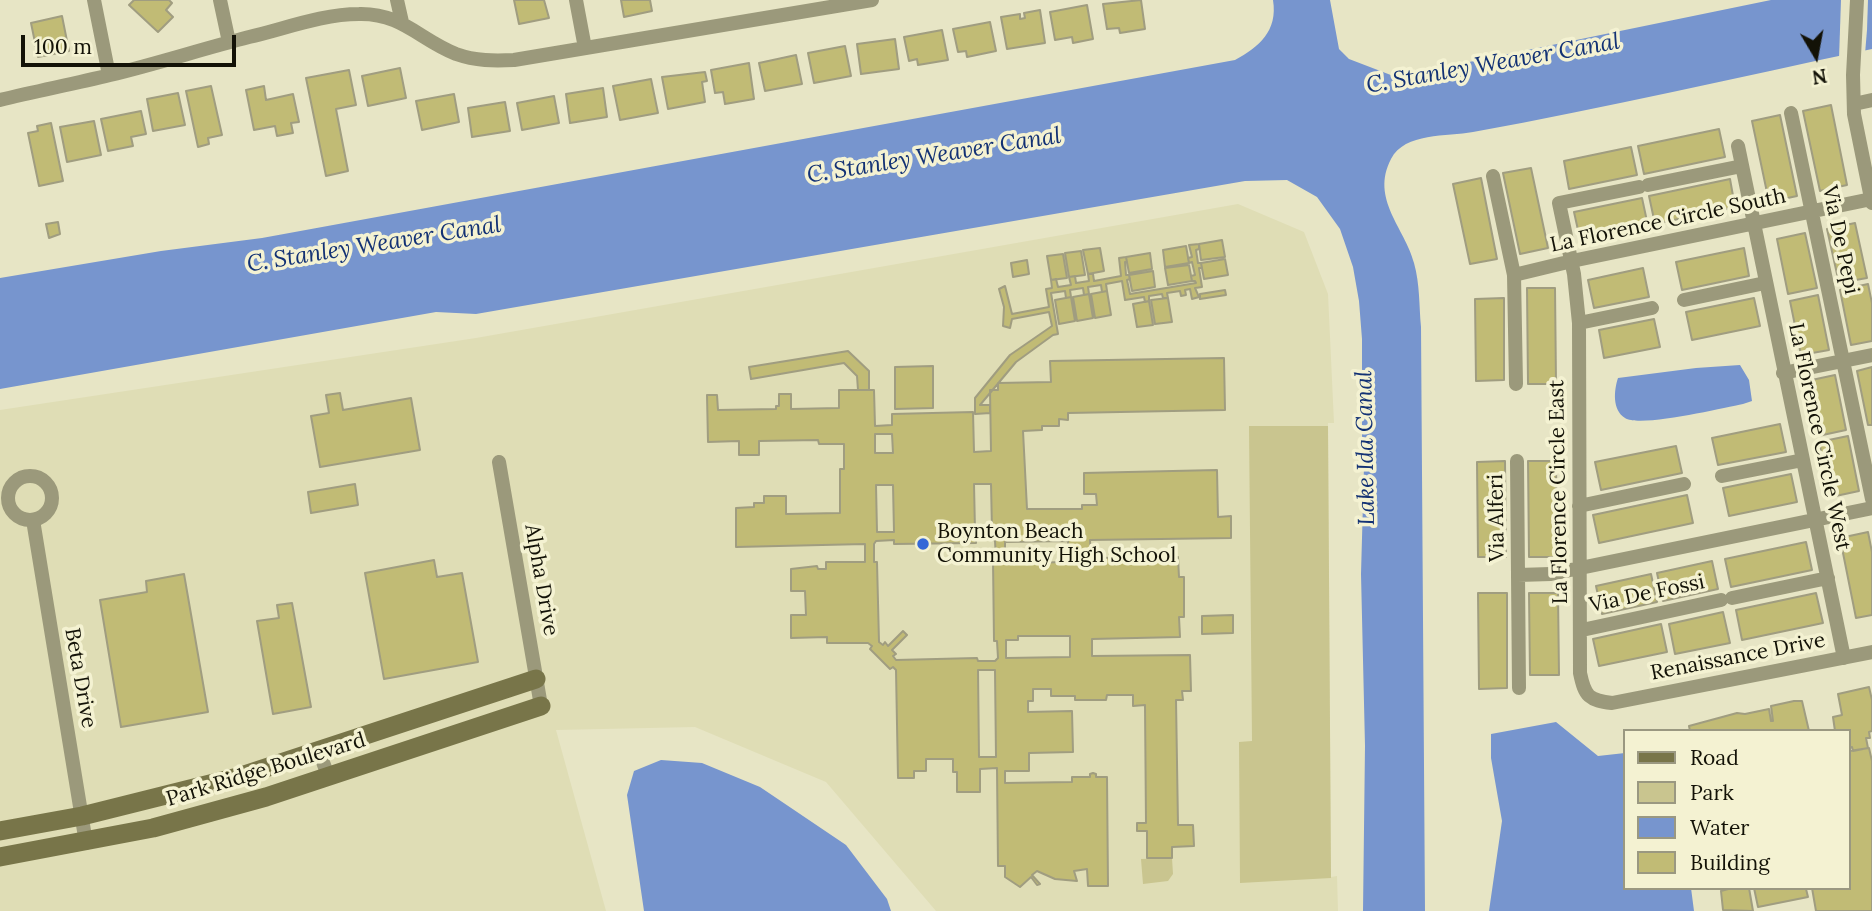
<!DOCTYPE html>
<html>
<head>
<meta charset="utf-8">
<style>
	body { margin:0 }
	#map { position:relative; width:1872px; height:911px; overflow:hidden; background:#e7e5c5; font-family:Lora,serif }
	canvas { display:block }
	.legend { position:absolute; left:1623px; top:729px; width:228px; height:161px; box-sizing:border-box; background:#f4f2d2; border:2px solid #9a9881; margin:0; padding:9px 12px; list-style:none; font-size:21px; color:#131207 }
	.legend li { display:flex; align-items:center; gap:14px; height:35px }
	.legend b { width:35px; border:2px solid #9a9881 }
	.north { position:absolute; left:1781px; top:21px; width:70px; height:70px; -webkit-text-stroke:5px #f4f2d2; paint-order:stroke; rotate:170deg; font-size:19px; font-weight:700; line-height:28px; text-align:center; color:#131207 }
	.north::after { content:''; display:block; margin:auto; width:24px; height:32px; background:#131207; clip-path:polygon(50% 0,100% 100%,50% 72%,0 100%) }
	.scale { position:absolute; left:21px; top:35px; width:215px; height:32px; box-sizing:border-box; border:4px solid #131207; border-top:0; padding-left:9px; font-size:21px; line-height:24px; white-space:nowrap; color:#131207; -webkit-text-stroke:5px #f4f2d2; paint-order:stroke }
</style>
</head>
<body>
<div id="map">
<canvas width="1872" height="911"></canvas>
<ul class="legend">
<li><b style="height:9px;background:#787549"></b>Road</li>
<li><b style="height:19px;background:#c9c58f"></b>Park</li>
<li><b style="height:19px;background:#7795ce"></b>Water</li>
<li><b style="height:19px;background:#c1bb75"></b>Building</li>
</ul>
<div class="north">N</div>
<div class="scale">100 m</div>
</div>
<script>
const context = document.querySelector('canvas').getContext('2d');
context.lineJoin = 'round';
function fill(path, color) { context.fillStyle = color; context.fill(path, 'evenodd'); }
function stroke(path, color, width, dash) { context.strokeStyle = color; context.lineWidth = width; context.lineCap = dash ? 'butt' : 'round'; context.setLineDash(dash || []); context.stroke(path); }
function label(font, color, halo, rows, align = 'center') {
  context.font = font + ' Lora,serif'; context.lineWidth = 7; context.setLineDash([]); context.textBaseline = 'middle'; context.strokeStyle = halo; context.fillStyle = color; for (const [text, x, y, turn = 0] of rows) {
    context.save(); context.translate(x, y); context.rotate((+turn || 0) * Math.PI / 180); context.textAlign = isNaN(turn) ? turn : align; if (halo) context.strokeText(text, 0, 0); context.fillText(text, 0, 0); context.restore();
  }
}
fill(new Path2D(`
	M 1238,204 L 1304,232 L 1328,294 L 1334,423 L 1328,423 L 1331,877 L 1337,876 L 1338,911 L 936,911 L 826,782 L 695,727 L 556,730 L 606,911 L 0,911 L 0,410 L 476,338 Z`), '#dfddb5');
fill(new Path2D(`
	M 1249,426 L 1328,426 L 1331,878 L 1240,883 L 1239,742 L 1252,741 Z
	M 1172,858 L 1173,874 L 1168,881 L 1143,884 L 1141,859 Z`), '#c9c58f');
fill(new Path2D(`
	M 1273,0 L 1330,0 L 1339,49 L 1349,59 L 1396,77 L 1771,0 L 1872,0 L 1872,49 C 1739,77 1606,108 1473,132 C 1447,137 1405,132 1391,159 C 1370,199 1405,228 1414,263 C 1420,284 1419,306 1421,327 L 1425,911 L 1363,911 L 1365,746 L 1361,574 L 1364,466 L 1362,445 L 1362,339 L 1359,301 L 1353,267 L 1340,229 L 1317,197 L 1287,180 L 1245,181 L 476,314 L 436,312 L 0,389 L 0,278 L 161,251 L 262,238 L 1235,60 C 1259,47 1278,31 1273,0 Z
	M 1740,365 L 1749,380 L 1752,401 L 1743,404 C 1722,408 1640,428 1625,418 C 1612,410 1614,390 1618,378 L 1696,368 Z
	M 1556,722 L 1598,756 L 1625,753 L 1625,888 L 1691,888 L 1694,911 L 1489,911 L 1502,821 L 1491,758 L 1491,734 Z
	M 661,760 L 702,763 L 760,787 L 846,845 L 887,899 L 891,911 L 644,911 L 627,795 L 634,771 Z`), '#7795ce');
fill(new Path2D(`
	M 1841,0 L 1868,0 L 1867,30 L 1865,54 L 1839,59 Z`), '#e7e5c5');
const building = new Path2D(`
	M 134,0 L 169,0 L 172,3 L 166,10 L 173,17 L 158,32 L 129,5 Z
	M 514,0 L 544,0 L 549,18 L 519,24 Z
	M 621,0 L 650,0 L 652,11 L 624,17 Z
	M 1141,0 L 1145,29 L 1120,33 L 1119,28 L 1107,29 L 1103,4 Z
	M 1087,5 L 1093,39 L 1073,43 L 1072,37 L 1055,40 L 1050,12 Z
	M 1040,10 L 1045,43 L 1007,49 L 1001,17 L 1020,14 L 1020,19 L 1025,18 L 1024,13 Z
	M 62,16 L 69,51 L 38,57 L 31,23 Z
	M 990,22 L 996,51 L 967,57 L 966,51 L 958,52 L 953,29 Z
	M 942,30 L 948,60 L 918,65 L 917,59 L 909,61 L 904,37 Z
	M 895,39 L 899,69 L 861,74 L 857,44 Z
	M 845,46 L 851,76 L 814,83 L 808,53 Z
	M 796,55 L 802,84 L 765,91 L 759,63 Z
	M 749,63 L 754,99 L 725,104 L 723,92 L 715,93 L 711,70 Z
	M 400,68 L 406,98 L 368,106 L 362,76 Z
	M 349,70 L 356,105 L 336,109 L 348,171 L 326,176 L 306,78 Z
	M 705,72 L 707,81 L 702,82 L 705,102 L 668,109 L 662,77 Z
	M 651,79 L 658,113 L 620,120 L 613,86 Z
	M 211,86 L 222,135 L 208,138 L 209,144 L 198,147 L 186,91 Z
	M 264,86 L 266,100 L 293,94 L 299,122 L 291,123 L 293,133 L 277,136 L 275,126 L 254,130 L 246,90 Z
	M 603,88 L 607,117 L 570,123 L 566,94 Z
	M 178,93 L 185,125 L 153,131 L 147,99 Z
	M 454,94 L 459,122 L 422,130 L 416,101 Z
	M 554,96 L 559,123 L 522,130 L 517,103 Z
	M 505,102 L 510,131 L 472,137 L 468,108 Z
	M 1831,105 L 1847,185 L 1820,191 L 1803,111 Z
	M 141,111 L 146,134 L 131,137 L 133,146 L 108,151 L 101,119 Z
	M 1780,115 L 1797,196 L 1769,202 L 1752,121 Z
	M 94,121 L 101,155 L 67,162 L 60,127 Z
	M 51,123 L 63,181 L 39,186 L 28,133 L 38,131 L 37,126 Z
	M 1719,129 L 1725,157 L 1644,174 L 1638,146 Z
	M 1631,147 L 1637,175 L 1569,189 L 1564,161 Z
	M 1531,168 L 1548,248 L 1520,254 L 1503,173 Z
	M 1481,178 L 1497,259 L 1470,264 L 1453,184 Z
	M 1730,179 L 1735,207 L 1655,224 L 1649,196 Z
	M 1642,198 L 1648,226 L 1580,239 L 1574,212 Z
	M 58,222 L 60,234 L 49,238 L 46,224 Z
	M 1855,223 L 1867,278 L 1839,283 L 1827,229 Z
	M 1805,233 L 1817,288 L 1788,294 L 1777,239 Z
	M 1222,240 L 1225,257 L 1201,260 L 1199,244 Z
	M 1199,244 L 1199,249 L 1196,250 L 1198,263 L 1201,263 L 1202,268 L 1199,268 L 1202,287 L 1195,288 L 1199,297 L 1192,299 L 1190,289 L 1185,290 L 1186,295 L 1181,296 L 1180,291 L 1167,293 L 1168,298 L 1163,298 L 1162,294 L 1149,296 L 1149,301 L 1145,302 L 1144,297 L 1125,300 L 1122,281 L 1106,284 L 1107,291 L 1102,292 L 1101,285 L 1088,287 L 1089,294 L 1084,295 L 1083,288 L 1070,290 L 1071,297 L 1066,298 L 1065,291 L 1051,293 L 1058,334 L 1053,335 L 1016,362 L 980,405 L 990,405 L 990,413 L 975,414 L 975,398 L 1010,355 L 1052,326 L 1049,312 L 1012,319 L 1010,328 L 1003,326 L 1004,307 L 999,289 L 1005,286 L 1012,314 L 1049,307 L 1046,289 L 1052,288 L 1051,280 L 1056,279 L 1058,287 L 1071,285 L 1069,277 L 1075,276 L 1076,283 L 1089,281 L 1088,274 L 1093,274 L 1094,281 L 1121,276 L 1119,258 L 1126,257 L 1127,262 L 1125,262 L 1126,275 L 1129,275 L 1130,279 L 1127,280 L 1130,294 L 1196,283 L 1195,281 L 1192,281 L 1191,276 L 1195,275 L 1192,262 L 1189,263 L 1188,258 L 1192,257 L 1189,245 Z
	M 1186,246 L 1189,263 L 1165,267 L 1163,250 Z
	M 1100,248 L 1104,271 L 1088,274 L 1083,250 Z
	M 1744,248 L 1749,276 L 1682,290 L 1676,262 Z
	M 1081,251 L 1085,275 L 1069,277 L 1065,253 Z
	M 1150,253 L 1152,269 L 1129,273 L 1126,257 Z
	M 1063,254 L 1067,278 L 1051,280 L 1047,256 Z
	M 1225,259 L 1228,275 L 1204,279 L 1201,263 Z
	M 1027,260 L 1029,274 L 1013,277 L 1011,263 Z
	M 1189,265 L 1192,281 L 1168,285 L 1165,268 Z
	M 1643,268 L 1649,297 L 1594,308 L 1588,280 Z
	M 1153,271 L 1155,287 L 1132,291 L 1129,275 Z
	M 1868,284 L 1872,303 L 1872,341 L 1851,345 L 1840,290 Z
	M 1527,288 L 1555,288 L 1556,384 L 1528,384 Z
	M 1225,290 L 1226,295 L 1200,299 L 1200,294 Z
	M 1107,291 L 1111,315 L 1095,318 L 1091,294 Z
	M 1089,294 L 1093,318 L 1077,321 L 1073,297 Z
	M 1818,295 L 1829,350 L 1801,355 L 1790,301 Z
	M 1071,297 L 1075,321 L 1059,324 L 1055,300 Z
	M 1168,298 L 1172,322 L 1155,324 L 1151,300 Z
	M 1504,298 L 1504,380 L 1476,381 L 1475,299 Z
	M 1754,298 L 1760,326 L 1692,340 L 1686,312 Z
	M 1149,301 L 1153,325 L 1137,327 L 1133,304 Z
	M 1654,319 L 1660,347 L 1604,358 L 1599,330 Z
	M 848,351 L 869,371 L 869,390 L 858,390 L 857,376 L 844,363 L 751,379 L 749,367 Z
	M 1224,358 L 1225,410 L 1068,413 L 1068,420 L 1059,419 L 1059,426 L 1042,426 L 1042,430 L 1023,431 L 1027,509 L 1082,509 L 1082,505 L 1097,505 L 1096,494 L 1084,494 L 1084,473 L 1217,470 L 1218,517 L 1231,516 L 1231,538 L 1090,540 L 1091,558 L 1178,557 L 1179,577 L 1184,577 L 1184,617 L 1179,617 L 1180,637 L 1092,639 L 1092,656 L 1190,655 L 1191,691 L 1182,691 L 1183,700 L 1176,700 L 1178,825 L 1193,825 L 1194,846 L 1172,847 L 1172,858 L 1147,858 L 1147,831 L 1137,831 L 1137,823 L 1146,823 L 1145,705 L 1133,706 L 1133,695 L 1107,695 L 1106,700 L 1075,700 L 1075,696 L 1051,696 L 1051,689 L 1033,689 L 1033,701 L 1028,701 L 1028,712 L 1072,711 L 1073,752 L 1029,753 L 1029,771 L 1005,771 L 1005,783 L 1072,782 L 1072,777 L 1090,777 L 1090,774 L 1093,773 L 1096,774 L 1096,777 L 1107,777 L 1108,886 L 1088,886 L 1087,869 L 1074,871 L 1077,881 L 1055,879 L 1037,871 L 1032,875 L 1040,884 L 1037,885 L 1031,877 L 1020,887 L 1005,877 L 1005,866 L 998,866 L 997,768 L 980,769 L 980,792 L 957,792 L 957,772 L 953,772 L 953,759 L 926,759 L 926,771 L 914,771 L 914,778 L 898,778 L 896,670 L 893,667 L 890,669 L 870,649 L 872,646 L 868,643 L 827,643 L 827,637 L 791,638 L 791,615 L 806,615 L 805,591 L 791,591 L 791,569 L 817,566 L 818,569 L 826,569 L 826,562 L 865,562 L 865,544 L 736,547 L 736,508 L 754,507 L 754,503 L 764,503 L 764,496 L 786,496 L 786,514 L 840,513 L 840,469 L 844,469 L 844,444 L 819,444 L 818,440 L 759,441 L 759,455 L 739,455 L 739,441 L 708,442 L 707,395 L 717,395 L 718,410 L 776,409 L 776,406 L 779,406 L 779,394 L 791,394 L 791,409 L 839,408 L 839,390 L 874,390 L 875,426 L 892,425 L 892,414 L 973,412 L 974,452 L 991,451 L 990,390 L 998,390 L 998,383 L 1051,382 L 1050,361 ZM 875,434 L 892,434 L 893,453 L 875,453 ZM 974,484 L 991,484 L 992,530 L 975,531 ZM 876,485 L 893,485 L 894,532 L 877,532 ZM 976,539 L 993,539 L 995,541 L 996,559 L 993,560 L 994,641 L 997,641 L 998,658 L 995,661 L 978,661 L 977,658 L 896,660 L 893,656 L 896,654 L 892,650 L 907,635 L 903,631 L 888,646 L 885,642 L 883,645 L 879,642 L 877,562 L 874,562 L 874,544 L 876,541 L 894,540 L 894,544 L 976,543 ZM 1068,541 L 1069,562 L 1016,563 L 1016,559 L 1005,559 L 1005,542 ZM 1018,636 L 1070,636 L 1070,657 L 1006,658 L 1006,640 L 1018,640 ZM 978,670 L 995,670 L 996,757 L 979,757 Z
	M 933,366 L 933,408 L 895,409 L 895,367 Z
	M 1872,367 L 1872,425 L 1868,425 L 1857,371 Z
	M 1835,375 L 1846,430 L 1818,436 L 1807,381 Z
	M 340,393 L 343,410 L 411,398 L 420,450 L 320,467 L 311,416 L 329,413 L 326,395 Z
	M 1780,424 L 1786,452 L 1718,465 L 1712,438 Z
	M 1848,436 L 1859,491 L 1831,497 L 1819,442 Z
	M 1676,446 L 1682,473 L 1601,490 L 1595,462 Z
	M 1505,461 L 1506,557 L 1478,557 L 1477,462 Z
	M 1528,461 L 1556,461 L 1557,557 L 1529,557 Z
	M 1791,474 L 1797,502 L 1729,516 L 1723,488 Z
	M 355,484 L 358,505 L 311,513 L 308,492 Z
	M 1687,495 L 1693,523 L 1599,543 L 1593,515 Z
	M 1868,532 L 1872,552 L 1872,615 L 1856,618 L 1840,538 Z
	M 1806,542 L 1812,570 L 1731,587 L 1725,559 Z
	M 434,560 L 437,577 L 462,573 L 478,662 L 384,679 L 365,573 Z
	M 1712,561 L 1718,589 L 1663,601 L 1657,573 Z
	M 184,574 L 208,712 L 121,727 L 100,600 L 147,592 L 146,581 Z
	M 1651,574 L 1657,602 L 1602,614 L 1596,586 Z
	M 1478,593 L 1507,593 L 1507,688 L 1479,689 Z
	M 1529,593 L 1558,593 L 1559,675 L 1530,675 Z
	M 1816,593 L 1823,623 L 1742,640 L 1736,610 Z
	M 292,603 L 311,707 L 273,714 L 257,621 L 279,618 L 277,605 Z
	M 1723,612 L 1730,643 L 1675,654 L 1669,624 Z
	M 1233,615 L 1233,633 L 1202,634 L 1202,616 Z
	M 1661,624 L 1667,652 L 1599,666 L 1593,639 Z
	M 1869,687 L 1872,700 L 1872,731 L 1869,732 L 1870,738 L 1866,738 L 1868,748 L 1853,751 L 1852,747 L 1849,748 L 1849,731 L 1835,731 L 1833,717 L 1842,715 L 1838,694 Z
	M 1794,701 L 1802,701 L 1809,731 L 1690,731 L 1689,726 L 1737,713 L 1745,714 L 1769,709 L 1771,721 L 1773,721 L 1771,706 Z
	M 1869,748 L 1872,761 L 1872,911 L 1816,911 L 1812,888 L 1849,888 L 1849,751 Z
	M 1732,888 L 1749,888 L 1753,911 L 1723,910 L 1721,891 Z
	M 1754,888 L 1811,888 L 1806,889 L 1808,897 L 1758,907 Z`);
fill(building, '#c1bb75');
stroke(building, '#a09d80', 2);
stroke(new Path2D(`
	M 94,0 L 109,75
	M 220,0 L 229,42
	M 397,0 L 402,22
	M 576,0 L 585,48
	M 1857,0 L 1853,75 L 1854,114 L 1872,203
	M 0,100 C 37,91 73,84 110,75 C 156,64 202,49 249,37 C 284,29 322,14 359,14 C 402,13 420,40 456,54 C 476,61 494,61 514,60 L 872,0
	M 1854,104 L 1872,100
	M 1791,113 L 1872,499
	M 1738,146 L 1844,658
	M 1493,176 L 1514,275 L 1516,384
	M 1648,185 L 1742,166
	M 1639,187 L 1559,203 L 1574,274 L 1579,323 L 1580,673 C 1585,697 1589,700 1612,703 L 1872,652
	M 1514,275 L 1572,261 L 1871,199
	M 1684,300 L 1765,283
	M 1579,323 L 1652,308
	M 1783,373 L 1872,355
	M 1517,461 L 1518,575
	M 499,462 L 541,706
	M 1722,476 L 1803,460
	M8 498a22 22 0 1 1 44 0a22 22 0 1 1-44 0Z
	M 1579,506 L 1684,484
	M 33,520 L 86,843
	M 1732,598 L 1828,578
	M 1582,630 L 1721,600
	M 1519,688 L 1518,575 L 1551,574 L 1872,508
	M 319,751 L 328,776`), '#9b997b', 14);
stroke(new Path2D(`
	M 0,831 L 82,816 L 238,777 L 536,679
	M 0,857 L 153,828 L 266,797 L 541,706`), '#787549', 19);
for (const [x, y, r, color] of [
	[923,544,7,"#3468d7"]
]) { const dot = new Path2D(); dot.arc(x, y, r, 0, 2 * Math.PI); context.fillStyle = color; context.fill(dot); stroke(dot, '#f4f2d2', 2.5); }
label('21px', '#131207', '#f4f2d2', [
	["La Florence Circle South",1668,221,-12],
	["Via De Pepi",1840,240,78],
	["La Florence Circle West",1819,437,78],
	["La Florence Circle East",1559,492,-91],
	["Via Alferi",1497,518,-91],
	["Alpha Drive",541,580,80],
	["Via De Fossi",1647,594,-12],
	["Renaissance Drive",1738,657,-11],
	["Beta Drive",80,678,80],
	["Park Ridge Boulevard",266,770,-17]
]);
label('21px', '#131207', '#f4f2d2', [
	["Boynton Beach",937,532],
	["Community High School",937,556]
], 'left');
label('italic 23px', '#123174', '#f4f2d2', [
	["C. Stanley Weaver Canal",1493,64,-10],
	["C. Stanley Weaver Canal",934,156,-9],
	["C. Stanley Weaver Canal",374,245,-9],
	["Lake Ida Canal",1366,448,-91]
]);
</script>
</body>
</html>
